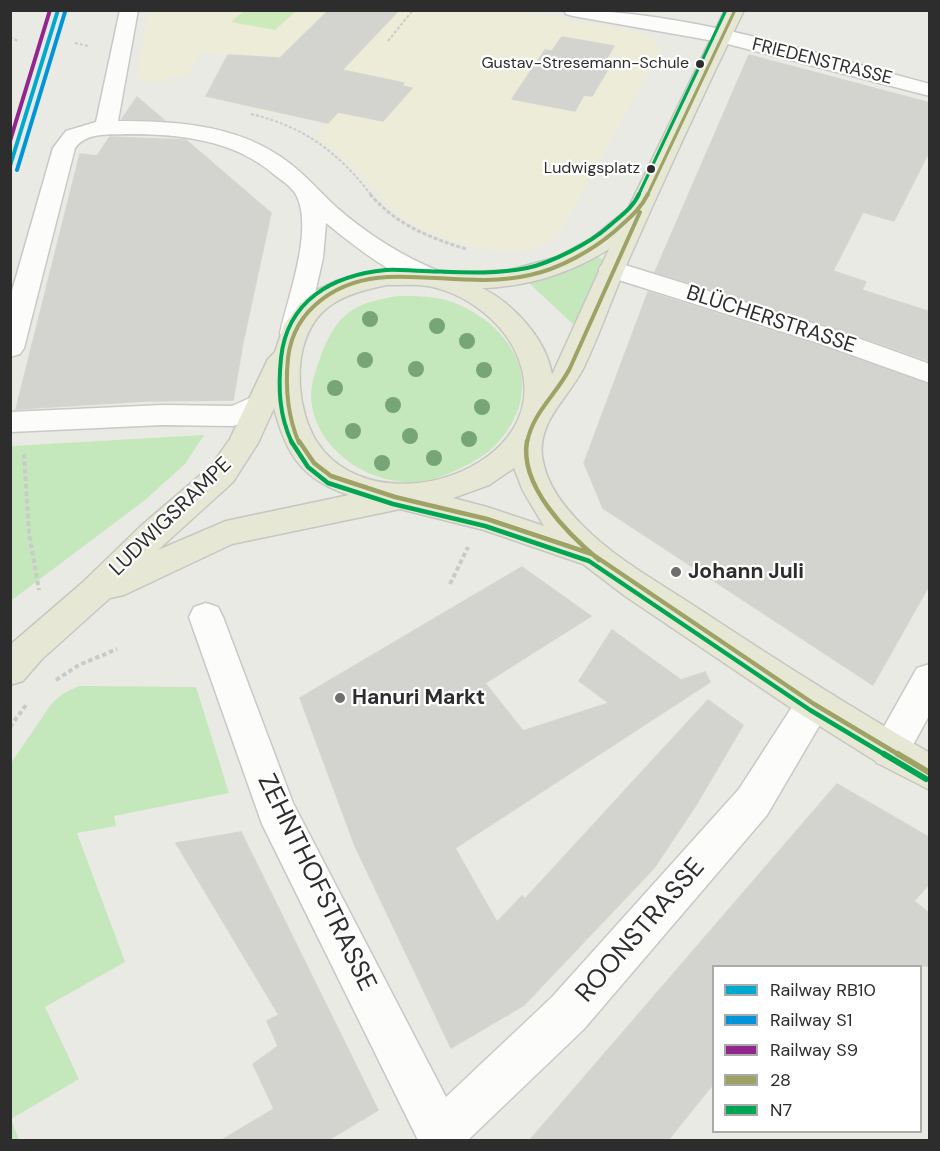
<!DOCTYPE html>
<html>
<head>
<meta charset="utf-8">
<style>
	body { margin:0 }
	#map { position:relative; width:940px; height:1151px; overflow:hidden; background:#eaeae4; font-family:"DM Sans",sans-serif }
	canvas { display:block }
	.frame { position:absolute; inset:0; border:12px solid #2d2d2d; pointer-events:none }
	.legend { position:absolute; left:712px; top:965px; width:210px; height:168px; box-sizing:border-box; background:#fff; border:2px solid #ababab; margin:0; padding:8px 10px; list-style:none; font-size:18px; color:#2d2d2d }
	.legend li { display:flex; align-items:center; gap:12px; height:30px }
	.legend b { width:30px; border:2px solid #ababab }
</style>
</head>
<body>
<div id="map">
<canvas width="940" height="1151"></canvas>
<div class="frame"></div>
<ul class="legend">
<li><b style="height:8px;background:#00a9ce"></b>Railway RB10</li>
<li><b style="height:8px;background:#0095da"></b>Railway S1</li>
<li><b style="height:8px;background:#91268f"></b>Railway S9</li>
<li><b style="height:8px;background:#9ea365"></b>28</li>
<li><b style="height:8px;background:#00a651"></b>N7</li>
</ul>
</div>
<script>
const context = document.querySelector('canvas').getContext('2d');
context.lineJoin = 'round';
function fill(path, color) { context.fillStyle = color; context.fill(path, 'evenodd'); }
function stroke(path, color, width, dash) { context.strokeStyle = color; context.lineWidth = width; context.lineCap = dash ? 'butt' : 'round'; context.setLineDash(dash || []); context.stroke(path); }
function label(font, color, halo, rows, align = 'center') {
  context.font = font + ' "DM Sans",sans-serif'; context.lineWidth = 4.5; context.setLineDash([]); context.textBaseline = 'middle'; context.strokeStyle = halo; context.fillStyle = color; for (const [text, x, y, turn = 0] of rows) {
    context.save(); context.translate(x, y); context.rotate((+turn || 0) * Math.PI / 180); context.textAlign = isNaN(turn) ? turn : align; if (halo) context.strokeText(text, 0, 0); context.fillText(text, 0, 0); context.restore();
  }
}
fill(new Path2D(`
	M 149,11 L 521,11 L 642,33 L 655,39 L 660,51 L 561,231 L 552,240 L 537,248 L 521,252 L 501,252 L 453,241 L 414,225 L 402,217 L 388,205 L 356,169 L 316,136 L 326,123 L 261,111 L 287,59 L 201,53 L 187,77 L 170,76 L 167,82 L 136,81 Z`), '#edecd9');
fill(new Path2D(`
	M 591,255 L 606,260 L 576,327 L 529,283 Z
	M 398,296 C 417,296 435,296 452,302 C 502,320 542,371 512,423 C 500,444 485,457 463,467 C 449,474 432,481 416,482 C 367,485 312,447 311,395 C 311,381 317,368 321,355 C 327,339 336,321 351,311 C 366,301 381,299 398,296 Z
	M 204,435 L 185,464 L 145,500 L 12,600 L 11,446 Z
	M 79,686 L 196,687 L 229,793 L 114,816 L 116,826 L 77,833 L 125,962 L 45,1007 L 79,1079 L 11,1119 L 19,1140 L 11,1140 L 11,763 L 52,703 L 64,693 Z`), '#c4e7bc');
fill(new Path2D(`
	M 244,11 L 244,10 L 296,11 L 275,30 L 231,22 Z`), '#cdebba');
const building = new Path2D(`
	M 329,10 L 399,10 L 342,70 L 404,83 L 402,86 L 412,88 L 383,121 L 338,112 L 328,123 L 206,96 L 228,55 L 280,58 Z
	M 562,37 L 614,46 L 605,61 L 612,62 L 592,96 L 584,95 L 575,111 L 512,99 L 545,50 L 552,51 Z
	M 749,55 L 930,103 L 930,150 L 894,221 L 863,212 L 833,271 L 866,282 L 862,290 L 930,312 L 930,361 L 839,329 L 655,272 Z
	M 137,97 L 164,120 L 122,119 Z
	M 110,137 L 186,140 L 271,213 L 243,342 L 233,400 L 147,401 L 16,409 L 80,154 L 97,156 Z
	M 648,292 L 817,345 L 930,385 L 930,584 L 873,685 L 603,508 L 584,463 Z
	M 522,567 L 591,616 L 485,683 L 523,731 L 609,703 L 579,681 L 612,630 L 681,680 L 705,672 L 710,682 L 455,848 L 497,922 L 522,896 L 525,899 L 708,700 L 743,725 L 696,805 L 654,868 L 524,1005 L 451,1048 L 355,846 L 300,698 Z
	M 837,784 L 930,838 L 930,883 L 914,901 L 930,914 L 930,966 L 714,966 L 714,1083 L 668,1140 L 530,1140 Z
	M 241,832 L 378,1110 L 328,1140 L 222,1140 L 274,1109 L 253,1064 L 278,1046 L 267,1021 L 279,1015 L 176,843 Z`);
fill(building, '#d3d3cf');
stroke(building, '#d5d5d0', 1.5);
const street = new Path2D(`
	M 120,10 L 138,10 L 118,121 C 172,121 231,124 278,155 C 300,169 317,189 336,207 C 367,234 403,257 441,272 L 445,278 L 441,284 C 409,292 350,242 326,223 L 323,258 L 306,333 L 303,339 L 293,342 L 283,339 L 280,333 C 288,297 312,234 298,199 C 295,189 284,182 276,176 C 234,139 179,134 126,134 C 107,135 87,132 75,148 L 24,348 L 20,354 L 10,357 L 10,298 L 53,148 L 66,131 L 96,122 Z
	M 564,10 C 686,10 812,53 930,84 L 930,96 L 720,42 L 573,16 L 566,14 Z
	M 612,261 L 838,331 L 930,364 L 930,383 L 818,343 L 603,275 L 599,269 L 603,263 Z
	M 263,392 L 273,395 L 277,402 L 273,409 L 255,419 L 233,426 L 163,425 L 10,432 L 10,412 L 163,405 L 232,406 Z
	M 206,603 L 218,607 L 223,617 L 293,803 L 446,1097 L 552,997 L 739,789 L 801,693 L 814,688 L 827,693 L 832,704 L 767,815 L 584,1029 L 468,1140 L 418,1140 L 262,824 L 189,617 L 194,607 Z
	M 930,664 L 930,714 L 903,763 L 890,768 L 877,763 L 871,751 L 877,739 L 917,668 Z`);
const primary = new Path2D(`
	M 725,10 L 744,10 C 703,95 663,181 625,268 C 611,301 599,336 583,369 C 568,398 538,421 542,456 C 546,485 564,507 584,527 C 618,561 662,584 702,611 C 776,660 852,708 930,753 L 930,790 L 885,767 L 794,710 L 625,596 L 583,564 L 484,530 L 400,509 L 232,544 L 124,595 L 110,598 L 42,659 L 23,681 L 10,685 L 10,645 L 82,583 L 142,525 L 211,466 L 230,439 L 268,359 L 275,352 L 284,325 L 300,303 L 317,290 L 336,281 L 387,269 L 421,269 L 443,274 L 510,270 L 558,257 L 592,238 L 628,209 ZM 609,249 L 552,375 C 547,340 513,303 482,288 C 527,287 571,273 609,249 ZM 387,285 C 400,285 414,284 428,286 C 466,293 506,323 519,360 C 562,477 340,541 305,415 C 300,397 298,376 301,357 C 310,307 341,294 387,285 ZM 274,408 C 286,454 302,480 349,495 L 226,521 L 158,550 L 233,482 L 258,443 ZM 514,468 L 523,491 L 544,526 L 487,507 L 453,498 L 489,485 Z`);
stroke(street, '#c8c8c8', 3);
stroke(primary, '#c6c6c3', 3);
stroke(new Path2D(`
	M 10,37 L 18,41
	M 388,41 L 413,10
	M 75,43 L 88,46
	M 251,114 C 305,127 338,152 372,196`), '#cacac9', 2, [3, 2]);
stroke(new Path2D(`
	M 370,194 C 395,224 430,238 466,249`), '#cacac9', 3, [4, 2]);
stroke(new Path2D(`
	M 24,454 L 29,533 L 39,590
	M 450,584 L 468,547
	M 56,680 L 79,665 L 117,649
	M 10,727 L 26,705`), '#cacac9', 4, [4.5, 3]);
fill(street, '#fcfcfb');
fill(primary, '#e7e7d6');
stroke(new Path2D(`
	M 647,196 L 735,10`), '#9ea365', 3);
stroke(new Path2D(`
	M 299,443 C 287,415 285,388 288,358 C 294,307 340,279 388,277 C 436,275 483,286 530,275 C 559,269 593,250 615,231 C 628,219 640,210 648,194
	M 527,443 C 532,413 557,394 570,368 L 640,212`), '#9ea365', 4);
stroke(new Path2D(`
	M 299,441 L 314,463 L 331,476 L 395,497 L 487,519 L 592,554 L 814,704 L 901,756
	M 527,441 C 519,486 568,534 599,560`), '#9ea365', 4.5);
stroke(new Path2D(`
	M 898,754 L 930,773`), '#9ea365', 6);
stroke(new Path2D(`
	M 638,196 L 726,10`), '#00a651', 3);
stroke(new Path2D(`
	M 292,443 C 279,415 278,388 281,358 C 287,301 332,275 386,270 C 398,269 411,271 423,271 C 457,272 493,275 527,268 C 551,263 590,243 608,227 C 619,217 633,208 639,194`), '#00a651', 4);
stroke(new Path2D(`
	M 291,441 L 308,467 L 328,483 L 393,504 L 485,526 L 589,561 L 810,710 L 887,756`), '#00a651', 4.5);
stroke(new Path2D(`
	M 884,754 L 926,779`), '#00a651', 6);
stroke(new Path2D(`
	M 10,166 L 58,10`), '#00a9ce', 4);
stroke(new Path2D(`
	M 17,170 L 65,12`), '#0095da', 4);
stroke(new Path2D(`
	M 10,141 L 50,10`), '#91268f', 4);
context.fillStyle = '#78a576';
for (const [x, y] of [
	[370,319],
	[437,326],
	[467,341],
	[365,360],
	[416,369],
	[484,370],
	[335,388],
	[393,405],
	[482,407],
	[353,431],
	[410,436],
	[469,439],
	[434,458],
	[382,463]
]) { context.beginPath(); context.arc(x, y, 8, 0, 2 * Math.PI); context.fill(); }
for (const [x, y, r, color] of [
	[700,64,5,"#2d2d2d"],
	[651,169,5,"#2d2d2d"],
	[676,572,6,"#6f6f6d"],
	[340,698,6,"#6f6f6d"]
]) { const dot = new Path2D(); dot.arc(x, y, r, 0, 2 * Math.PI); context.fillStyle = color; context.fill(dot); stroke(dot, '#fff', 2); }
label('16px', '#2d2d2d', '#fff', [
	["Gustav-Stresemann-Schule",689,64],
	["Ludwigsplatz",640,169]
], 'right');
label('18px', '#2d2d2d', '#fff', [
	["FRIEDENSTRASSE",822,62,14]
]);
label('21px', '#2d2d2d', '#fff', [
	["BLÜCHERSTRASSE",771,320,18],
	["LUDWIGSRAMPE",171,517,-44]
]);
label('bold 21px', '#2d2d2d', '#fff', [
	["Johann Juli",688,572],
	["Hanuri Markt",352,698]
], 'left');
label('26px', '#2d2d2d', '#fff', [
	["ZEHNTHOFSTRASSE",316,883,64],
	["ROONSTRASSE",641,931,-49]
]);
</script>
</body>
</html>
